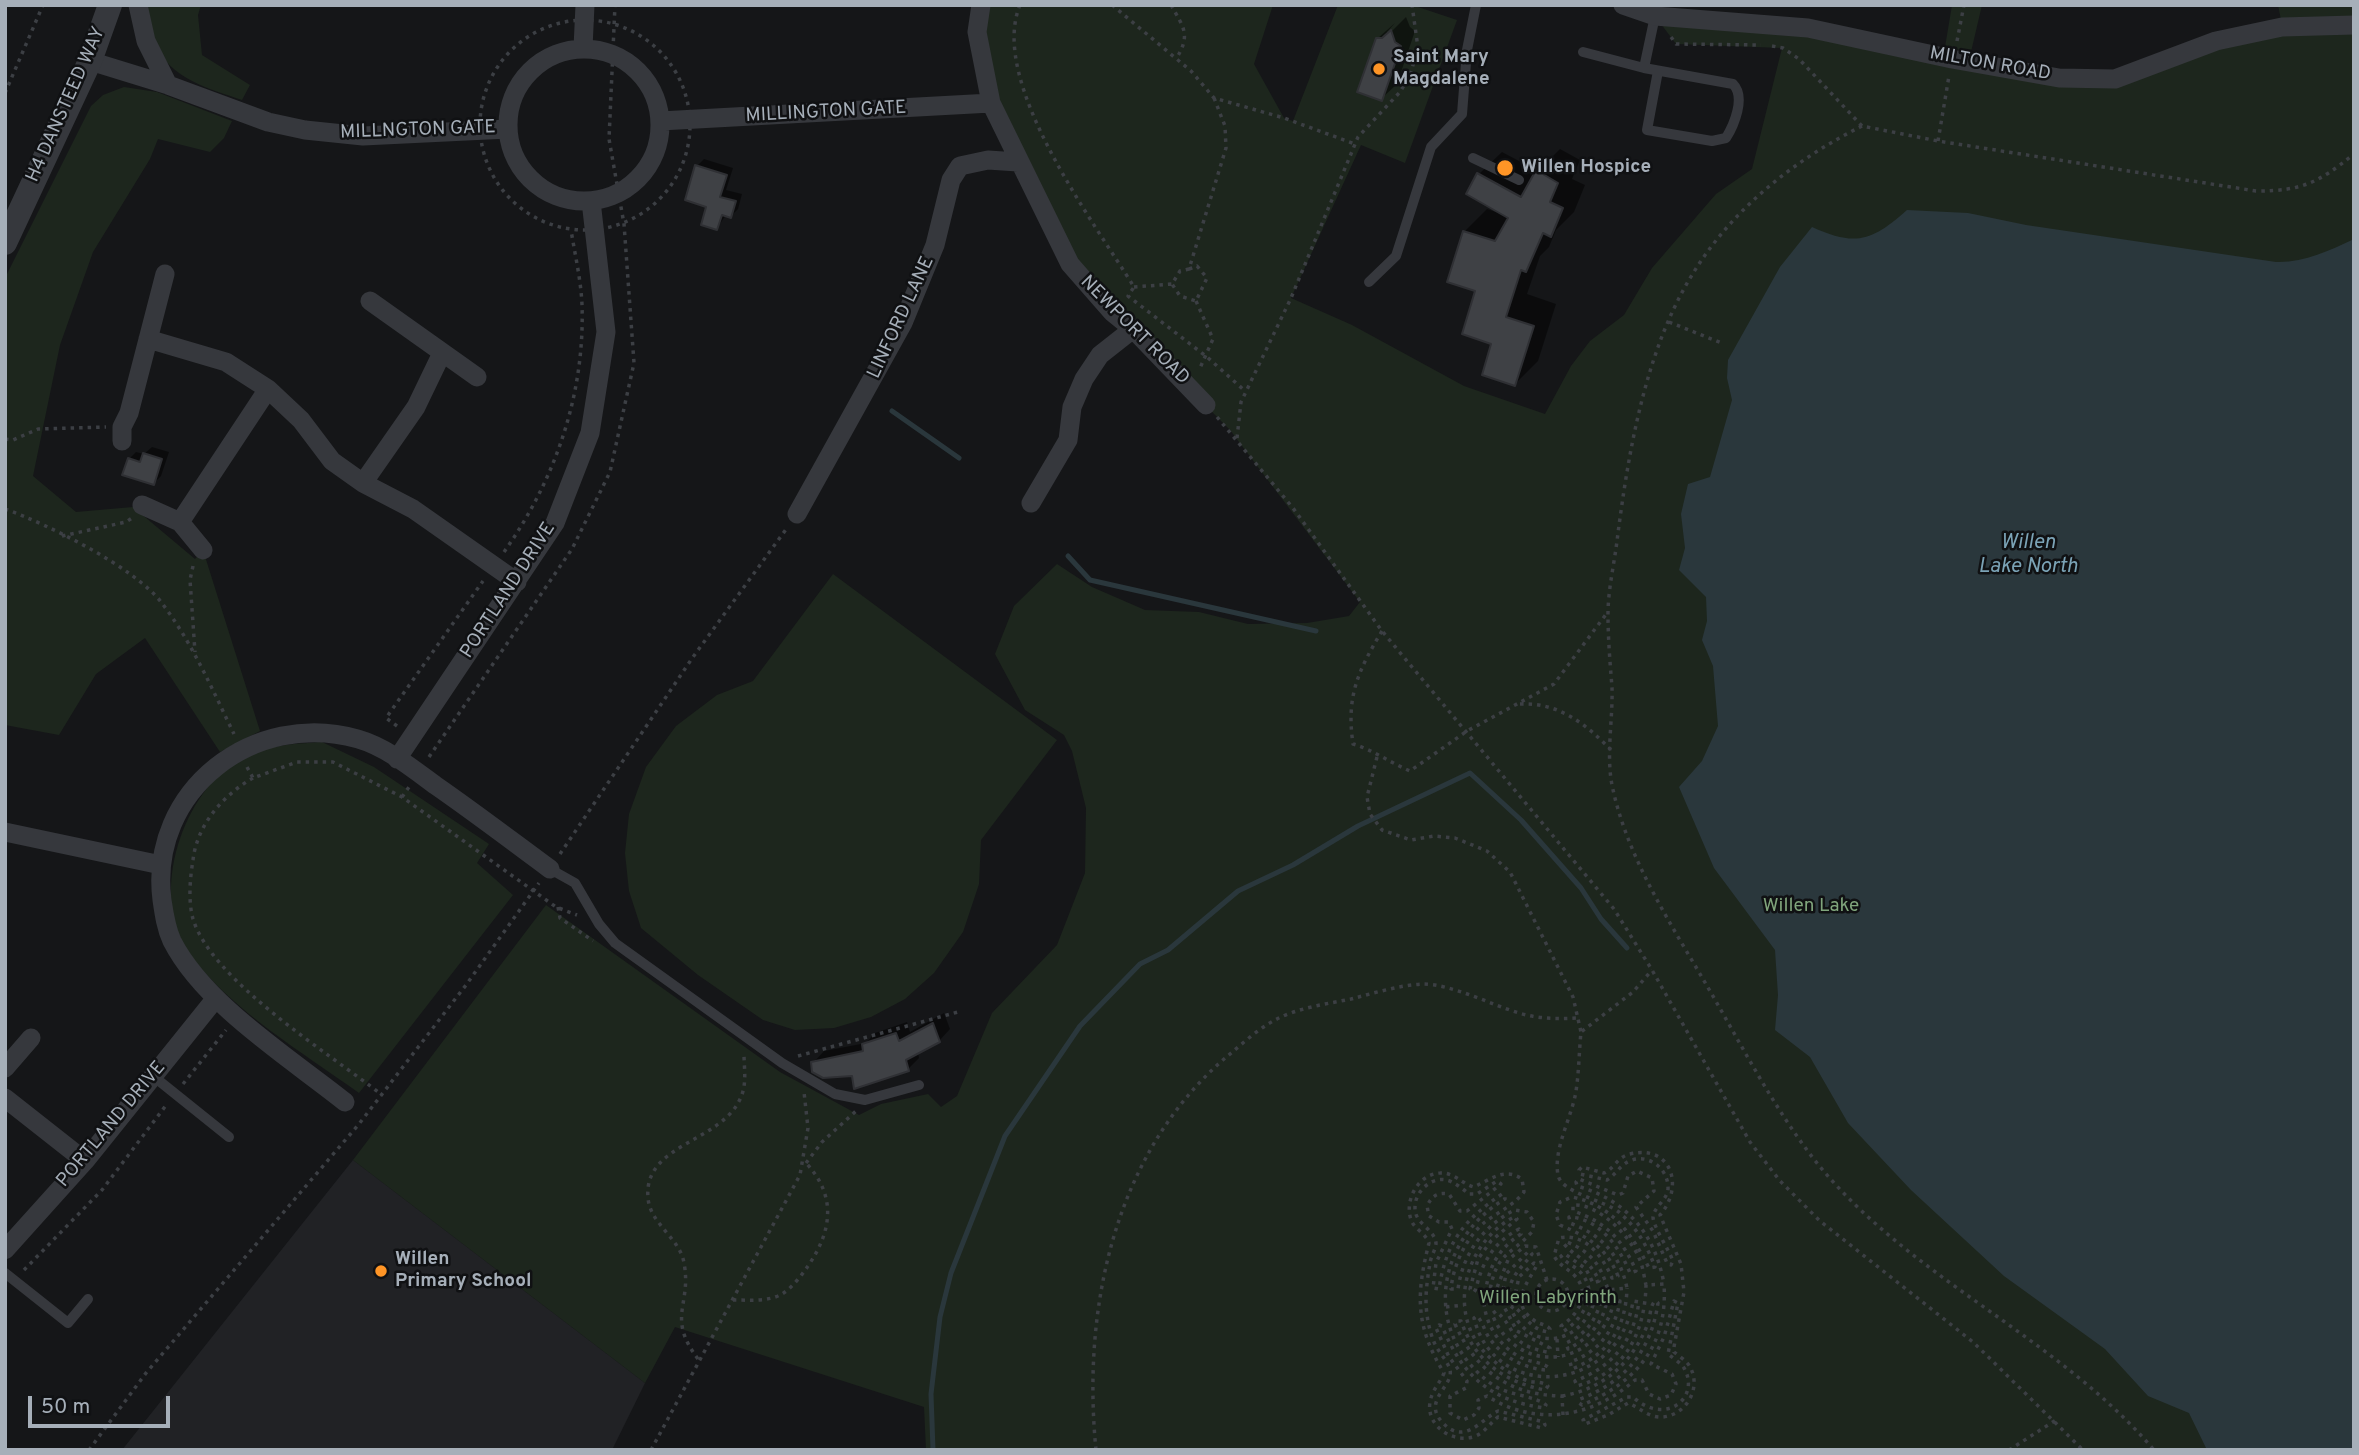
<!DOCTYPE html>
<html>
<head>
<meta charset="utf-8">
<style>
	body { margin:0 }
	#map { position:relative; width:2359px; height:1455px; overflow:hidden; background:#151618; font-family:Overpass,sans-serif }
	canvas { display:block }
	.frame { position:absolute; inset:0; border:7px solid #a6afb9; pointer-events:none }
	.scale { position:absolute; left:28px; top:1396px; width:142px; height:32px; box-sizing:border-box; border:4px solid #a6afb9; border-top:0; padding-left:9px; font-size:21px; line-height:24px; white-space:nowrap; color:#a6afb9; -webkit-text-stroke:5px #101113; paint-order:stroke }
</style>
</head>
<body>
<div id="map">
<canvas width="2359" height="1455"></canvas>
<div class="frame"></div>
<div class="scale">50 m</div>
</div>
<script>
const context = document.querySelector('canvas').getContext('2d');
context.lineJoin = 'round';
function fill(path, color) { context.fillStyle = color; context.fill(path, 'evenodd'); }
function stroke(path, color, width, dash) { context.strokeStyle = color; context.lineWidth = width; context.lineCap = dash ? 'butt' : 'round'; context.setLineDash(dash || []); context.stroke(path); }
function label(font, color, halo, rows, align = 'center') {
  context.font = font + ' Overpass,sans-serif'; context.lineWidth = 5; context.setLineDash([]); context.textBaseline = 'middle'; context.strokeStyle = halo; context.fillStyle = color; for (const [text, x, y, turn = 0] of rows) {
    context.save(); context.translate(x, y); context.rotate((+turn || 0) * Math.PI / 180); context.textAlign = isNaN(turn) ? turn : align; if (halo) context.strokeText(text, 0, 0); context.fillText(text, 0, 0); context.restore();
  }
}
fill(new Path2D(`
	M 353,1160 L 645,1383 L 612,1450 L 122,1450 Z`), '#212225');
fill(new Path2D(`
	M 147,5 L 201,5 L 198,15 L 202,55 L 250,85 L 242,100 C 210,89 170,79 155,44 C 150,33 149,17 147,5 Z
	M 981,5 L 1273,5 L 1254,64 L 1284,118 L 1293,121 L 1338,5 L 1412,5 L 1457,20 L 1405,163 L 1361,145 L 1291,298 L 1352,325 L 1464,386 L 1545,414 L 1571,366 L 1590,341 L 1624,315 L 1652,268 L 1716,194 L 1752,169 L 1782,48 L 1676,44 L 1655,16 L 2115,79 L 2281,20 L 2278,5 L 2354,5 L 2354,1450 L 926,1450 L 924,1407 L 675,1327 L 645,1383 L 353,1160 L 546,905 L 780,1072 L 859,1115 L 881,1104 L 928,1094 L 941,1107 L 957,1096 L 992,1013 L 1057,945 L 1085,873 L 1086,808 L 1072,751 L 1064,735 L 1025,710 L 995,654 L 1014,606 L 1057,564 L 1092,587 L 1145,610 L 1199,612 L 1248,624 L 1307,623 L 1349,616 L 1360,602 L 1230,430 L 1084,283 L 991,103 Z
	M 1952,5 L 1982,5 L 1971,52 L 1945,47 Z
	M 124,87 L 157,92 L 232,121 L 224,138 L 210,152 L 158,139 L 150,159 L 93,252 L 60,345 L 33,476 L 76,512 L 133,507 L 195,559 L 203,550 L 260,731 L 220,752 L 145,638 L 96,674 L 59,735 L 5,725 L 5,278 L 91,106 L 103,95 Z
	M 833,574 L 1057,740 L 981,840 L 979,884 L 963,932 L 934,973 L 905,999 L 871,1017 L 834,1028 L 795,1030 L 763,1020 L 698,975 L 641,928 L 629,891 L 625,853 L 629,814 L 646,767 L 676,726 L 717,695 L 753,681 Z
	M 322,742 L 374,767 L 489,844 L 477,863 L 513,895 L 359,1093 C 302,1052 234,1012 191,956 C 148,900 180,798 235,762 C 261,745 292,744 322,742 Z`), '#1d261d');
fill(new Path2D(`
	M 1907,210 L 1968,213 L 2026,225 L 2276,262 C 2303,263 2329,251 2354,239 L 2354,1450 L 2207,1450 L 2189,1413 L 2148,1396 L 2105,1349 L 2004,1276 L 1911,1190 L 1848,1123 L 1810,1057 L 1775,1030 L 1778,995 L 1775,950 L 1714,868 L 1679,787 L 1702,761 L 1718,726 L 1713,666 L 1702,640 L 1707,621 L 1706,597 L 1679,570 L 1685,548 L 1681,514 L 1688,484 L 1710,477 L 1732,400 L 1727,378 L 1728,360 L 1780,267 L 1812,227 C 1856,247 1872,241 1907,210 Z`), '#2a373c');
fill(new Path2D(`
	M 1406,17 L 1410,27 L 1415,31 L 1397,84 L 1381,99 L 1378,38 L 1395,23 L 1387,32 L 1387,36 Z
	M 1560,149 L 1580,160 L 1572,179 L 1585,185 L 1574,212 L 1556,230 L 1549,247 L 1540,256 L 1527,294 L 1556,304 L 1538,361 L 1515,384 L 1493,343 L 1464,232 L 1487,209 L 1499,213 L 1479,174 L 1502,152 L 1538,171 Z
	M 704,159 L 733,168 L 726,190 L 742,194 L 738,209 L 731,216 L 726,215 L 717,228 L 697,166 Z
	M 152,447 L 169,452 L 161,476 L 154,483 L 129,459 L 136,452 L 144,454 Z
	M 944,1013 L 950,1029 L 939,1041 L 918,1052 L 919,1058 L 908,1069 L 853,1074 L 813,1063 L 824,1051 L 866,1043 L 875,1033 L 907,1022 L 910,1032 Z`), '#0007');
stroke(new Path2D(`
	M 892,411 L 959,458
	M 1068,556 L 1090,580 L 1316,631
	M 933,1450 L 931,1394 L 940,1317 L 951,1273 L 1005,1136 L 1080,1026 L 1140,964 L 1168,950 L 1238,891 L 1293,865 L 1358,826 L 1470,773 L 1521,820 L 1581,888 L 1601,919 L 1627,948`), '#2a373c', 5);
const building = new Path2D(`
	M 1391,30 L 1395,42 L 1401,46 L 1382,101 L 1357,92 L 1376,38 L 1382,38 Z
	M 695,165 L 727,175 L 720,197 L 736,201 L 731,218 L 722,215 L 717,230 L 701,225 L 706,207 L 685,200 Z
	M 1536,170 L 1558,183 L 1550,202 L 1563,208 L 1551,237 L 1543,233 L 1526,272 L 1521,270 L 1506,317 L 1534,326 L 1515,386 L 1482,375 L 1491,344 L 1462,334 L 1475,291 L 1447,282 L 1463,231 L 1495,241 L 1508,218 L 1466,194 L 1477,173 L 1521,197 Z
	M 143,453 L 162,459 L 154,485 L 122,475 L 128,458 L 140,462 Z
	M 933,1023 L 940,1042 L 906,1060 L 909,1071 L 854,1089 L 852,1076 L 823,1078 L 812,1072 L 811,1062 L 863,1051 L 862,1044 L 896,1033 L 899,1041 Z`);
fill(building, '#3f4145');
stroke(building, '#2f3034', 2);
stroke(new Path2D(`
	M 1020,5 C 988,82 1094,222 1134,287 L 1128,296 L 1207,357 L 1245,391
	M 1112,5 L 1191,71 L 1214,98 L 1284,118 L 1355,144
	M 1171,5 C 1184,28 1191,35 1176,59
	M480 125a105 105 0 1 1 210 0a105 105 0 1 1-210 0Z
	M 1671,37 L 1676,44 L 1761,45
	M 1957,41 L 1964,5
	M 1772,46 L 1783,48 L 1799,59 L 1862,126 L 1938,141 L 2256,191 C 2302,191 2318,183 2354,154
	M 5,93 L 43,5
	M 1862,126 C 1794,160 1732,209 1692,275 C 1645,351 1628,454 1617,541 C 1614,565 1608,590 1608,614 C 1608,638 1610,663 1612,687 C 1613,719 1606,754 1612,785 C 1627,859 1673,927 1710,991 C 1743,1048 1773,1106 1813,1158 C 1906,1277 2056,1335 2154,1450
	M 1938,141 L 1949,76
	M 1189,269 L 1197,266 L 1207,278 L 1196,301 L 1180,296 L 1172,284 L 1180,271 L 1189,269 L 1226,148 L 1225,126 L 1214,98
	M 1134,287 L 1172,284
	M 1196,301 L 1213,339 L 1200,368
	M 1669,322 L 1724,344
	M 1217,417 L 1293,508 L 1382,631 L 1614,909 L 1652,970 L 1750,1142 L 1780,1181 L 1820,1221 L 1973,1342 L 2083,1450
	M 1237,438 L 1241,402 L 1291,298 L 1358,137 L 1400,92 L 1410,75 L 1418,48 L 1412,5
	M 5,439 L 13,440 L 38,429 L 106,427
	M 5,509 C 47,524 134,567 161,602 C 192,642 212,689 234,734
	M 62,536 L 126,522 L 132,518
	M 504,552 C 555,480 585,395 582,305 C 581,280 575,255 571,230
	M 193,566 L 190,580 L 195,652
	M 1382,631 C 1358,671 1346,696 1353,744 C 1371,749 1391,763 1410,771 L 1467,731 L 1554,684 L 1607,613
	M 1520,704 C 1558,702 1586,724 1611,750
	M 397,726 L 386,718 L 483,581
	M 429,757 L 572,549 L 610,472 L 634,363 L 624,224 L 609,139 L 615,5
	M 1377,757 L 1367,797 L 1370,814 L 1382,830 L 1411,840 L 1434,836 L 1455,838 L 1487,851 L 1510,872 L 1573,997 L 1581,1032
	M 247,767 L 253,778 L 297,762 L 333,762 L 402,797 L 556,907 L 577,915
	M 253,778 C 223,795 197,825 193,860 C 190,878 188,901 193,919 C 212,981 330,1054 382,1095
	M 402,797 L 409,787
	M 560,854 L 693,657 L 787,528
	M 558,907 L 560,918 L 593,941
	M 798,1056 L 958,1012
	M 183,1084 L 226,1030
	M 806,1163 L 822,1142 L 856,1111
	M 24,1270 L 102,1190 L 167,1104
	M1536 1295a16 16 0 1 1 32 0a16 16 0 1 1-32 0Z
	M 1547,1280 L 1536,1247 L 1525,1246 L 1508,1260 L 1496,1290 L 1493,1293 L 1490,1290 C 1497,1252 1510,1256 1532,1232 L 1534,1222 L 1527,1212 L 1514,1210 C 1483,1227 1463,1253 1458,1289 L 1451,1289 C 1453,1266 1466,1237 1485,1222 C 1498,1212 1513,1206 1524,1192 L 1522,1179 C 1505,1167 1491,1179 1474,1187 C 1462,1184 1454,1172 1440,1173 C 1417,1174 1403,1203 1412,1222 C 1416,1230 1426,1234 1429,1243 C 1416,1294 1415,1326 1444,1373 C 1440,1383 1432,1390 1430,1402 C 1426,1425 1451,1443 1473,1437 C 1485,1433 1489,1424 1498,1417 L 1542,1428 L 1545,1425 L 1544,1422 L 1498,1411 C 1481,1419 1465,1446 1443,1423 C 1421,1401 1454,1386 1450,1370 C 1448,1361 1438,1352 1434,1342 C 1429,1330 1426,1314 1426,1300 C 1426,1288 1428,1275 1430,1263 C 1431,1256 1436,1249 1436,1243 C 1434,1228 1414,1224 1415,1207 C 1415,1190 1435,1173 1452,1182 C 1458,1185 1464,1190 1469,1194 L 1477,1194 L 1497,1181 L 1501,1184 L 1467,1211 L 1460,1211 L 1449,1194 C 1437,1192 1432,1196 1427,1206 L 1429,1216 L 1439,1222 L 1449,1222 L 1452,1229 L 1436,1263 L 1433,1288 L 1439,1289 C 1446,1242 1464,1220 1502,1194 L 1505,1196 L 1505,1199 C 1434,1241 1422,1335 1493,1385 C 1507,1395 1536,1396 1546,1405 L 1544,1408 C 1490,1400 1463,1377 1442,1326 L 1439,1325 L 1436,1328 L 1449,1357 L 1467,1381 L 1466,1388 L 1450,1396 L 1450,1413 L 1463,1420 L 1474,1415 L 1479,1408 L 1478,1400 L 1487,1396 C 1536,1427 1592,1418 1635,1380 L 1642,1380 L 1649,1394 L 1660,1399 L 1671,1395 L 1676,1384 L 1672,1374 L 1651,1364 L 1664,1337 L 1674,1301 L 1678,1303 L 1668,1354 C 1673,1358 1681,1363 1684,1368 C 1701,1397 1666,1427 1633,1397 L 1627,1397 L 1583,1420 L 1585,1424 L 1608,1415 L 1628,1403 C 1641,1408 1648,1418 1663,1417 C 1686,1415 1702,1388 1690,1367 C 1687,1361 1679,1356 1674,1352 L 1674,1347 L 1684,1292 L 1681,1264 L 1660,1215 C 1685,1186 1671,1144 1630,1154 C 1617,1157 1614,1169 1604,1173 L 1582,1167 L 1579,1170 L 1580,1174 L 1607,1180 C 1617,1174 1620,1164 1632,1160 C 1650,1154 1669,1170 1668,1189 C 1667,1200 1654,1207 1653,1217 C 1653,1226 1669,1250 1673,1261 L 1671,1265 L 1667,1263 L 1653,1231 L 1636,1207 L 1654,1191 L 1652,1178 L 1637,1171 L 1628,1176 L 1623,1193 L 1618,1195 L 1579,1179 L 1576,1182 L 1577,1186 C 1626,1200 1655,1233 1664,1284 L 1646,1285 C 1644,1277 1643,1266 1639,1258 C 1630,1236 1598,1203 1573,1205 L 1573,1211 C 1606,1222 1623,1240 1636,1271 L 1630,1273 C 1620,1248 1599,1218 1569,1217 L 1570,1223 C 1602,1235 1620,1255 1627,1288 L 1608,1290 C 1601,1265 1591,1252 1567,1242 L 1564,1244 C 1578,1260 1589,1258 1599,1281 L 1593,1283 L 1586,1269 L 1565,1254 L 1561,1256 C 1566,1264 1576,1266 1582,1274 C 1599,1295 1582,1319 1564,1331 L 1561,1326 C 1578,1315 1592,1293 1574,1275 C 1567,1268 1559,1265 1554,1256 L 1559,1238 C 1585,1232 1603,1257 1612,1278 L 1618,1276 C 1606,1247 1588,1237 1560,1225 L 1556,1215 L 1560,1202 L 1572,1197 C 1612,1205 1632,1234 1649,1268 L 1655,1267 C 1647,1246 1637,1228 1620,1213 C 1605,1200 1561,1193 1558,1175 C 1553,1149 1572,1117 1576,1091 C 1579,1072 1579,1052 1581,1032 L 1633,992 L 1652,970
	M 733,1300 C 748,1300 768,1302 782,1294 C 792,1288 801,1276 808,1266 C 832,1231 837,1196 806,1163
	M 1501,1301 L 1517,1331 L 1550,1348 L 1547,1352 C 1507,1344 1518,1330 1496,1311 L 1492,1314 C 1518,1379 1600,1367 1614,1301 L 1620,1301 C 1615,1330 1599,1352 1570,1362 L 1572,1369 C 1609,1354 1626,1327 1627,1288
	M 1484,1303 C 1486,1326 1501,1348 1522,1358 C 1530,1362 1541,1362 1548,1367 L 1546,1370 C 1522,1368 1501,1356 1488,1336 C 1484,1329 1482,1321 1477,1316 L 1474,1318 C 1495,1404 1619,1393 1633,1301 L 1639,1302 C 1633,1342 1612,1367 1575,1381 L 1577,1386 C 1625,1373 1645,1332 1646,1285
	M 1446,1307 L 1464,1305
	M 1557,1339 L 1558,1357
	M 698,1359 C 666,1317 692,1305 684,1263 C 680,1238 650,1224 648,1198 C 643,1143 722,1143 741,1097 C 747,1083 744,1068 744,1054
	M 1562,1396 C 1603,1389 1631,1364 1647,1326 C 1651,1318 1649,1307 1655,1301 L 1658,1303 C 1651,1351 1625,1382 1580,1399 L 1579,1403 L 1582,1405 C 1637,1382 1668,1345 1664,1284
	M 1563,1415 L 1562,1396 C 1509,1395 1476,1371 1455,1324 L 1457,1321 L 1461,1321 C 1475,1361 1504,1382 1545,1390 L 1548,1386 C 1542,1381 1535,1383 1528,1381 C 1516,1377 1504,1370 1495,1362 C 1444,1322 1461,1245 1514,1217 L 1517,1219 L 1491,1241 L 1478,1259 L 1470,1289 L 1474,1292 L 1476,1289 C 1482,1262 1494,1242 1519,1229 L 1521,1234 C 1494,1252 1487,1272 1484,1303 L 1501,1301 L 1506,1274 L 1529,1251 L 1532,1254 C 1523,1267 1512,1273 1509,1291 L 1516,1291 L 1519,1277 L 1534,1263 L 1537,1265 C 1528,1283 1508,1303 1535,1321 C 1541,1325 1546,1324 1550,1329 L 1548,1332 C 1529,1329 1526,1315 1513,1306 L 1511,1309 C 1531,1355 1583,1344 1595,1299 L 1601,1301 C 1595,1322 1586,1334 1566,1343 L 1568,1349 C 1593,1336 1607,1318 1608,1290
	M 89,1450 L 146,1373 L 359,1124 L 466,985 L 539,883
	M 651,1450 L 800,1175 L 808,1128 L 804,1092
	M 1096,1450 C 1082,1309 1114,1155 1224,1059 C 1240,1046 1256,1030 1275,1020 C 1297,1008 1326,1004 1351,999 C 1374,993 1400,985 1423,984 C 1451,984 1492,1005 1519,1013 C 1539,1019 1557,1019 1577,1018
	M 2009,1450 L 2056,1420`), '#3c3f44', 3.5, [3.5, 5]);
stroke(new Path2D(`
	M 1583,52 L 1644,68 L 1655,16
	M 1644,68 L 1733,84 C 1746,97 1734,125 1726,138 L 1712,141 L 1647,130 L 1658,71
	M 1473,158 L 1519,180
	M 1369,282 L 1396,256 L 1431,147 L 1462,114 L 1467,50 L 1476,5
	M 550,869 L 575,883 L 599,924 L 615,943 L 782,1063 L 835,1094 L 865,1100 L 919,1085
	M 153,1076 L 229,1137
	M 5,1273 L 68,1323 L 88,1299`), '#36383d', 10);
stroke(new Path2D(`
	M 138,5 L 146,41 L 168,85
	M 981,5 L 977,32 L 991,103 L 1070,264 L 1112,312 L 1133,329 L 1206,405
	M 1623,5 L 1655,16 L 1808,28 L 1952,59 L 2059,78 L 2115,79 L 2216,41 L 2282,27 L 2354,25
	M 583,48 L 585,5
	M508 125a76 76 0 1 1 152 0a76 76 0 1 1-152 0Z
	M 90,61 L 168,85 L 268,122 L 305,130 L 363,136 L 508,129
	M 660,121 L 991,103
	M 370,301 L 477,377
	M 148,339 L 226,362 L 268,389 L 301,420 L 332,461 L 363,483 L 413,509 L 517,582
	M 122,441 L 122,427 L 129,413 L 165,274
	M 363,483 L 416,407 L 442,353
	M 1031,503 L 1068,440 L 1072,407 L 1084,379 L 1100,355 L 1133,329
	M 142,505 L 180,522 L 203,550
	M 797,514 L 903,323 L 935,245 L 951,180 L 960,166 L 988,160 L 1018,162
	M 180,522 L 268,389
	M 397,759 L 555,523 L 590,433 L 606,332 L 591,201
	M 5,832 L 161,865
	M 5,1068 L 31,1038
	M 5,1098 L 85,1161
	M 345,1102 C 290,1058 204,1004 172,941 C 166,928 164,914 162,900 C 148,790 255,709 358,739 C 386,747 412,768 435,785 C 474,812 512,841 550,869
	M 5,1250 L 85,1161 L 216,998`), '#36383d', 19);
stroke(new Path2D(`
	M 5,243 L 90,61 L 110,5`), '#36383d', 24);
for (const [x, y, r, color] of [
	[1379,69,7,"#ff9526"],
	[1505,168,9,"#ff9526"],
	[381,1271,7,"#ff9526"]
]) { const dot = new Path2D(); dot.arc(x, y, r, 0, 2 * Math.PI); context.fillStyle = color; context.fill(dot); stroke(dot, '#101113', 2.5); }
label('bold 19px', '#a6afb9', '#101113', [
	["Saint Mary",1393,58],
	["Magdalene",1393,80],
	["Willen Hospice",1521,168],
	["Willen",395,1260],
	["Primary School",395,1282]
], 'left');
label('19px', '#a6afb9', '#101113', [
	["MILTON ROAD",1990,65,10],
	["H4 DANSTEED WAY",67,105,-66],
	["MILLINGTON GATE",826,113,-3],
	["MILLNGTON GATE",418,131,-2],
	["LINFORD LANE",902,318,-65],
	["NEWPORT ROAD",1134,331,45],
	["PORTLAND DRIVE",509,591,-57],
	["PORTLAND DRIVE",112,1125,-50]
]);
label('19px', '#80a57c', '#101113', [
	["Willen Lake",1811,907],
	["Willen Labyrinth",1548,1299]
]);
label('italic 21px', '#7ba3b6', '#101113', [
	["Willen",2028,544],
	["Lake North",2028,568]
]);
</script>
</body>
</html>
